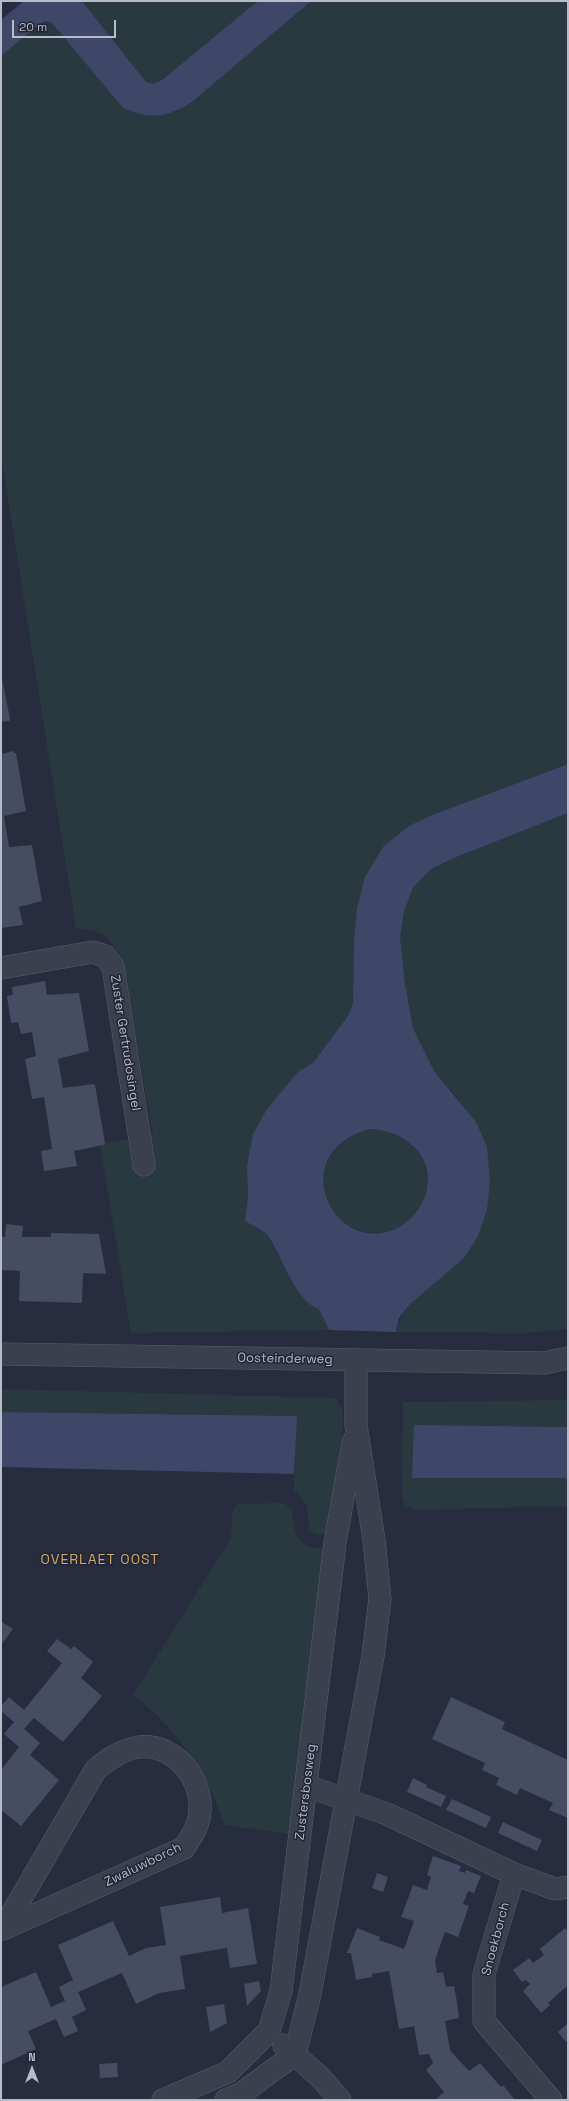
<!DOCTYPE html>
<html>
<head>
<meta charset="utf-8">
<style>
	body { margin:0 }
	#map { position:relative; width:569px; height:2101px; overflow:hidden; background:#272d3f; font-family:"Space Grotesk",sans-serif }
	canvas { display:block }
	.frame { position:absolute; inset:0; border:2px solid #b7bbca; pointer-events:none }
	.north { position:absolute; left:12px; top:2049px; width:40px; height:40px; -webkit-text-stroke:3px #202434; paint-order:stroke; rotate:0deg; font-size:11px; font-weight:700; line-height:16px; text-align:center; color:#b7bbca }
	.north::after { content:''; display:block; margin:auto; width:14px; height:18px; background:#b7bbca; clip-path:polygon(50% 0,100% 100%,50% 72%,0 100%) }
	.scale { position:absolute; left:12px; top:20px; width:104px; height:18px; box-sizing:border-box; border:2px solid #b7bbca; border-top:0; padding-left:5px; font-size:12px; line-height:14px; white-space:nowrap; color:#b7bbca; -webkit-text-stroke:3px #202434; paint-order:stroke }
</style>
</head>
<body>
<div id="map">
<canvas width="569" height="2101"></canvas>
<div class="frame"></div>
<div class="north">N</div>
<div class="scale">20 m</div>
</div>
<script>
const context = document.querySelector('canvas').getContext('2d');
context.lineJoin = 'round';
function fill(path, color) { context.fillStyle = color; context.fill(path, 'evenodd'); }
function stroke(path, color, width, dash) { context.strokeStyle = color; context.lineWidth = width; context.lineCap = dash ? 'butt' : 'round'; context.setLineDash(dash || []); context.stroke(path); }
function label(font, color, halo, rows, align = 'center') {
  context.font = font + ' "Space Grotesk",sans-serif'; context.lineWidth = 3; context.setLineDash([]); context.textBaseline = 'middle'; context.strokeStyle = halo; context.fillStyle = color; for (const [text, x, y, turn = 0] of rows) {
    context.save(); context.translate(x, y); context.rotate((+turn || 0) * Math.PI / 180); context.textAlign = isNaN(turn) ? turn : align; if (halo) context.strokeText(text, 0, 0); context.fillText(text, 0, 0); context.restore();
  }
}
fill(new Path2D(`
	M 82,1 L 258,1 L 162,80 L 153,84 L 146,82 Z
	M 311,1 L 568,1 L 568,764 L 432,815 L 354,980 L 353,1003 L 348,1016 L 313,1063 L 298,1072 L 247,1166 L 248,1196 L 245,1221 L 267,1235 L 292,1281 L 319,1309 L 329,1330 L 131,1333 L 100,1143 L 153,1136 L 128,991 L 117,952 L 107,936 L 92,930 L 76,928 L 1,455 L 1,56 L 41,23 L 46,21 L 52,23 L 123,108 L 192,102 Z
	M 568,813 L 568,1329 L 523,1333 L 396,1332 C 404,1299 438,1279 463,1259 L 459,1099 L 434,1071 L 413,1028 L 405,984 L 400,937 L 404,911 L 413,888 L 431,869 L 454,858 Z
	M323 1181a52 52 0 1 1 104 0a52 52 0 1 1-104 0Z
	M 1,1389 L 336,1398 L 342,1409 L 343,1423 L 328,1534 L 315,1534 L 309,1529 C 308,1510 309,1503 294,1490 L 296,1416 L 1,1412 Z
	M 568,1400 L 568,1427 L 415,1425 L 412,1478 L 568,1478 L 568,1506 L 416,1510 L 405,1506 L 402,1496 L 403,1402 Z
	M 284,1503 L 292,1510 C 294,1535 297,1548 325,1549 L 291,1834 L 225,1825 C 219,1811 214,1795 207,1782 C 189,1748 163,1718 133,1695 L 231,1538 L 232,1513 L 237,1504 Z`), '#293940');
fill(new Path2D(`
	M 24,1 L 82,1 L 146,82 L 153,84 L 162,80 L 258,1 L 311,1 L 192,102 C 165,118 153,120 123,108 L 52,23 L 46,21 L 41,23 L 1,56 L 1,20 Z
	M 568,764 L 568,813 L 454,858 L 431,869 L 413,888 L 404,911 L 400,937 L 405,984 L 413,1028 L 434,1071 L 476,1122 L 487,1147 L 490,1181 L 487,1210 L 477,1238 L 463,1259 L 410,1304 L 399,1318 L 396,1332 L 329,1330 L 319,1309 C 295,1301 282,1256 268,1236 C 263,1230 251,1225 245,1221 L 248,1196 L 247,1166 L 253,1134 L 267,1109 L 298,1072 L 313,1063 L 348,1016 L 353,1003 L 354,941 L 357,908 L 365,877 L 383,847 L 409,826 L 432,815 ZM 369,1129 C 403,1130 436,1154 426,1193 C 421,1208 413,1219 399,1227 C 335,1261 282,1153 369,1129 Z
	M 1,1412 L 297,1416 L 294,1474 L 1,1467 Z
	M 414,1425 L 568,1427 L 568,1478 L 412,1478 Z`), '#3e4767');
fill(new Path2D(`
	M 1,673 L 10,719 L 9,721 L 1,722 Z
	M 14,751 L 14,753 L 16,753 L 26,811 L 4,816 L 9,847 L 32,845 L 42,901 L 19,907 L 23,925 L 1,928 L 1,754 Z
	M 45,981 L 47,995 L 79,993 L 89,1051 L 58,1059 L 63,1088 L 93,1084 L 95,1085 L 105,1143 L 103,1145 L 74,1151 L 77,1166 L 44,1171 L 41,1151 L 52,1149 L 44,1097 L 32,1099 L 25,1059 L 36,1056 L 32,1032 L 21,1034 L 18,1022 L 11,1023 L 7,996 L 13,995 L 12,987 Z
	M 6,1224 L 23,1226 L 22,1237 L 51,1237 L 51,1233 L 99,1234 L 106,1274 L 83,1273 L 82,1303 L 19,1301 L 20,1271 L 1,1270 L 1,1236 L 5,1237 Z
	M 2,1622 L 13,1629 L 1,1645 L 1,1623 Z
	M 57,1639 L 71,1649 L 74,1646 L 93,1662 L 81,1678 L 102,1696 L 63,1742 L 34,1718 L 24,1729 L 40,1743 L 30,1755 L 59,1780 L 21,1826 L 1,1810 L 1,1770 L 19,1747 L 4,1734 L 14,1722 L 1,1711 L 1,1706 L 9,1697 L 24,1710 L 62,1663 L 47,1651 Z
	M 451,1697 L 505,1722 L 502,1729 L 568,1760 L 568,1818 L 549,1810 L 553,1803 L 520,1788 L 517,1795 L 496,1785 L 499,1778 L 482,1770 L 485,1763 L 432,1739 Z
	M 413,1778 L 427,1785 L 426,1787 L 446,1796 L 441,1807 L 407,1792 Z
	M 452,1799 L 491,1817 L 486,1828 L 446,1810 Z
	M 503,1822 L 542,1840 L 537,1851 L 498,1833 Z
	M 433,1856 L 461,1866 L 459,1871 L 465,1873 L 466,1870 L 481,1876 L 474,1893 L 468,1891 L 463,1904 L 469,1906 L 458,1937 L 445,1932 L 435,1960 L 437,1973 L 443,1972 L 446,1987 L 454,1986 L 457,2002 L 459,2018 L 445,2021 L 450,2050 L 469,2071 L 480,2063 L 501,2087 L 503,2085 L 515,2100 L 435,2100 L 444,2092 L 426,2070 L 433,2063 L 429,2054 L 419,2055 L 414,2026 L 399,2029 L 389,1971 L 372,1974 L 372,1977 L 356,1980 L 351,1953 L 347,1953 L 357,1928 L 380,1937 L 379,1940 L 404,1949 L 414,1921 L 401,1917 L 413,1885 L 427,1890 L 431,1877 L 427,1875 Z
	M 377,1873 L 388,1877 L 383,1892 L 372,1888 Z
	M 220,1897 L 222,1913 L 248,1908 L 257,1964 L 230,1968 L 227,1948 L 180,1956 L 185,1989 L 159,1993 L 136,2004 L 122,1973 L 78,1992 L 86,2010 L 72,2017 L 78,2031 L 64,2037 L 56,2019 L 28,2031 L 36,2049 L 1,2065 L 1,1987 L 36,1972 L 51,2007 L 65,2001 L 59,1987 L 73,1980 L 58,1945 L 113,1921 L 129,1956 L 146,1948 L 166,1945 L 160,1907 Z
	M 565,1928 L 568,1932 L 568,1985 L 548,2003 L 550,2005 L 541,2013 L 523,1991 L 530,1984 L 526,1980 L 522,1982 L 513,1970 L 529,1958 L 533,1963 L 544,1955 L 540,1949 Z
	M 259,1981 L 261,1991 L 247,2006 L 244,1984 Z
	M 224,2004 L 227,2023 L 210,2032 L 206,2007 Z
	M 568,2023 L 568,2042 L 565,2041 L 558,2032 Z
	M 117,2063 L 118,2077 L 100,2078 L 99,2064 Z`), '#464c61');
const minor = new Path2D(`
	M 1,968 L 93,952 L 105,956 L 113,967 L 144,1165
	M 1,1354 L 544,1363 L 568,1358
	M 307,1786 L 387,1814 L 514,1874 L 555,1889 L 568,1887
	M 514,1874 L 484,1974 L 484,2021 L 551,2100
	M 1,1929 L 3,1929 L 184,1848 C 188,1841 194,1834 196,1827 C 212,1790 179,1742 139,1747 C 121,1750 109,1759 96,1769 L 3,1929
	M 284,2045 L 320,2077 L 340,2100
	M 163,2100 L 228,2072 L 269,2031 L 281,1991 L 335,1543 L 353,1442
	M 226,2100 L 242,2093 L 295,2054 L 310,1994 L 373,1656 L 380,1599 L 374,1540 L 356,1425 L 356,1360`);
stroke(minor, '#595d6d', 23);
stroke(minor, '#3b404f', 22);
label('13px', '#b7bbca', '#202434', [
	["Zuster Gertrudosingel",125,1043,81],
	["Oosteinderweg",285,1359,1],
	["Zustersbosweg",306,1792,-83],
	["Zwaluwborch",143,1865,-26],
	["Snoekborch",496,1939,-75]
]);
context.letterSpacing = '1px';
label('14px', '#d0aa6c', '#202434', [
	["OVERLAET OOST",100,1560]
]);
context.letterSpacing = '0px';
</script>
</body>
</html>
